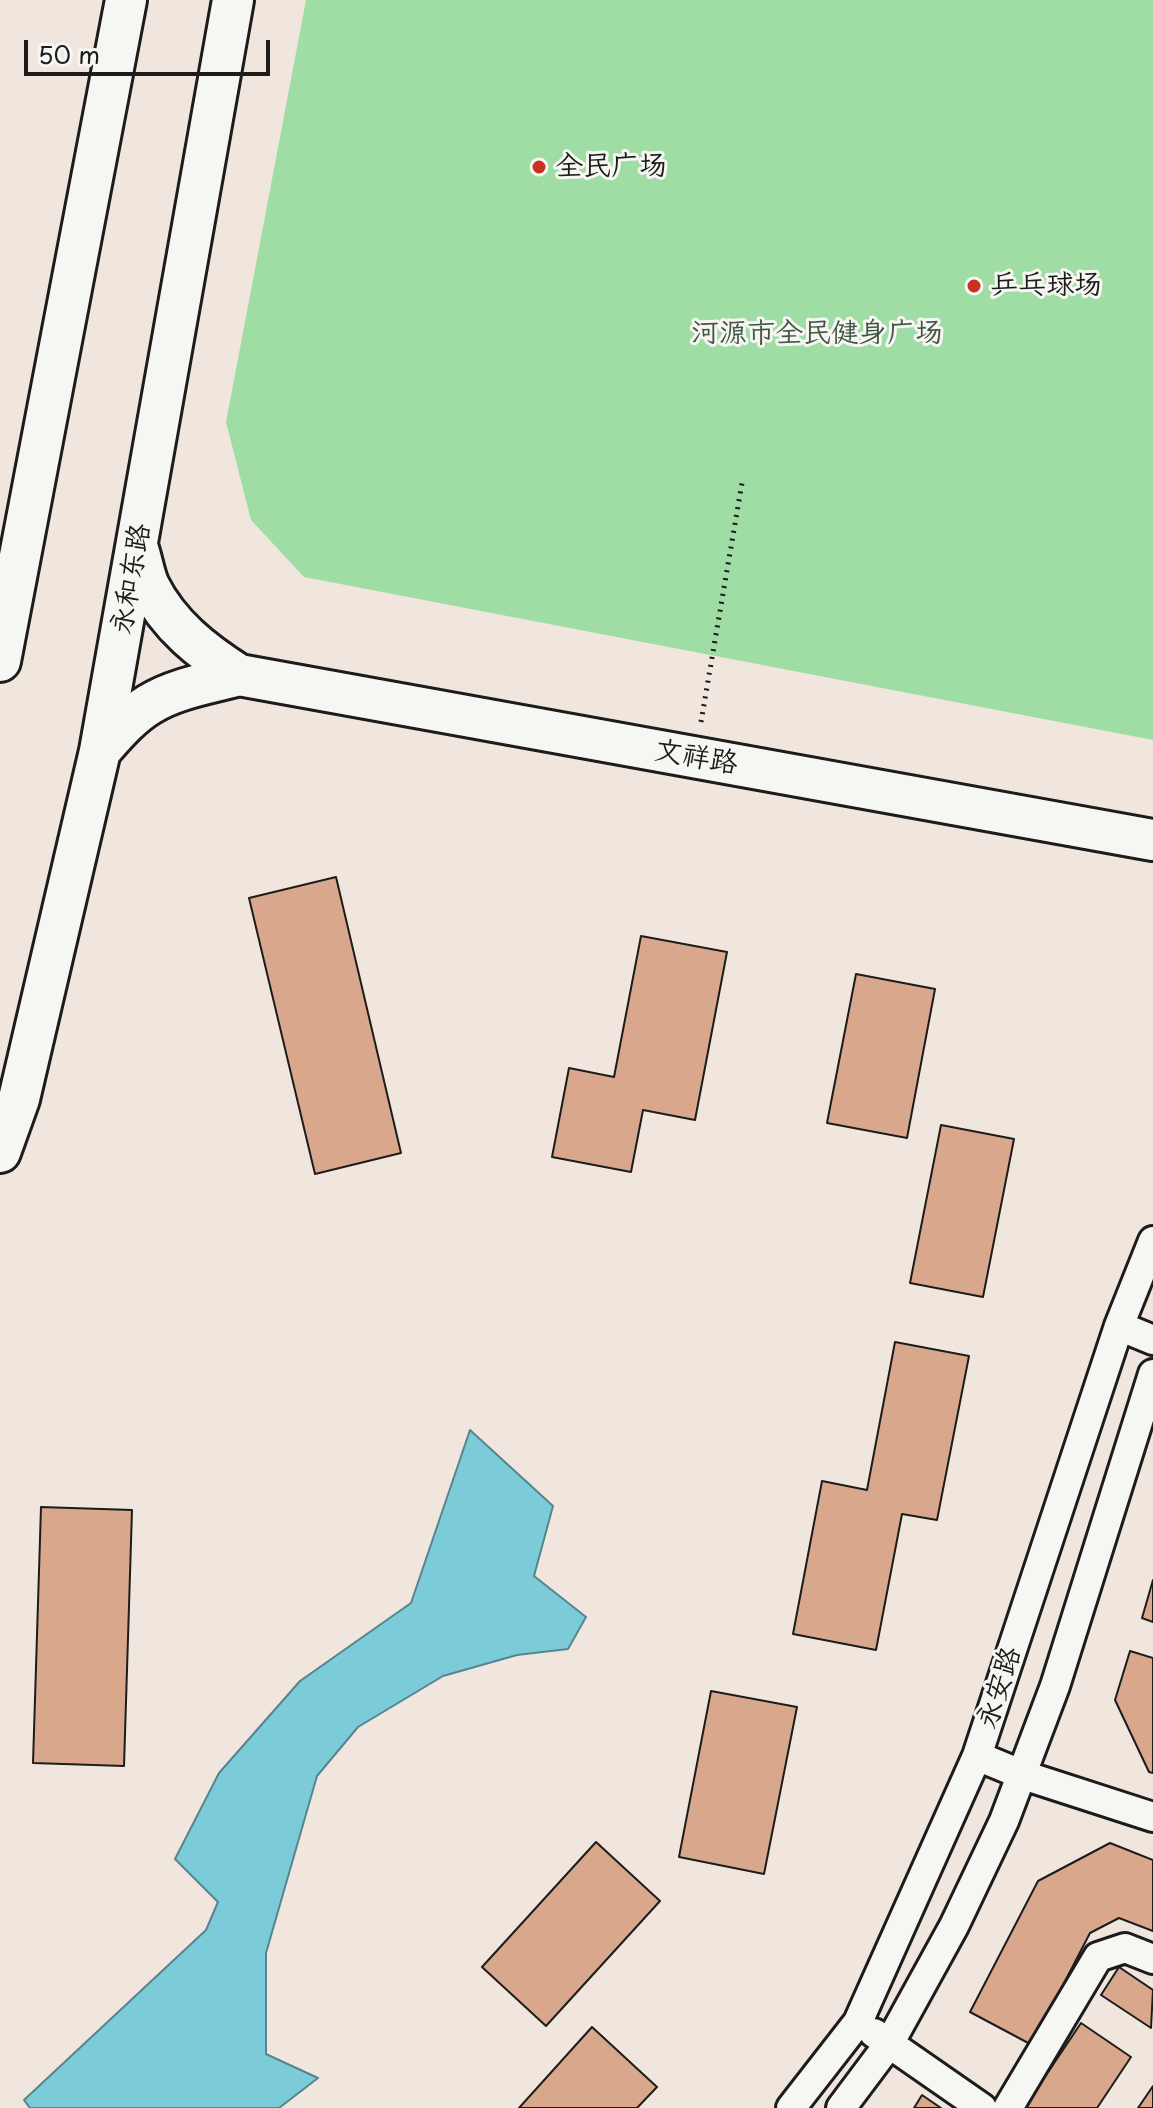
<!DOCTYPE html>
<html>
<head>
<meta charset="utf-8">
<style>
	body { margin:0 }
	#map { position:relative; width:1153px; height:2108px; overflow:hidden; background:#f0e6de; font-family:"Playpen Sans",sans-serif }
	canvas { display:block }
	.scale { position:absolute; left:24px; top:40px; width:246px; height:36px; box-sizing:border-box; border:4px solid #1c1c1c; border-top:0; padding-left:10px; font-size:24px; line-height:28px; white-space:nowrap; color:#1c1c1c; -webkit-text-stroke:6px #f6f6f2; paint-order:stroke }
</style>
</head>
<body>
<div id="map">
<canvas width="1153" height="2108"></canvas>
<div class="scale">50 m</div>
</div>
<script>
const context = document.querySelector('canvas').getContext('2d');
context.lineJoin = 'round';
function fill(path, color) { context.fillStyle = color; context.fill(path, 'evenodd'); }
function stroke(path, color, width, dash) { context.strokeStyle = color; context.lineWidth = width; context.lineCap = dash ? 'butt' : 'round'; context.setLineDash(dash || []); context.stroke(path); }
function label(font, color, halo, rows, align = 'center') {
  context.font = font + ' "Playpen Sans","LXGW WenKai TC",sans-serif'; context.lineWidth = 6; context.setLineDash([]); context.textBaseline = 'middle'; context.strokeStyle = halo; context.fillStyle = color; for (const [text, x, y, turn = 0] of rows) {
    context.save(); context.translate(x, y); context.rotate((+turn || 0) * Math.PI / 180); context.textAlign = isNaN(turn) ? turn : align; if (halo) context.strokeText(text, 0, 0); context.fillText(text, 0, 0); context.restore();
  }
}
fill(new Path2D(`
	M 306,0 L 1153,0 L 1153,740 L 304,577 L 251,520 L 226,422 Z`), '#9fdda5');
const water = new Path2D(`
	M 470,1430 L 553,1506 L 534,1576 L 586,1617 L 568,1649 L 517,1655 L 443,1676 L 358,1727 L 317,1776 L 266,1953 L 266,2054 L 318,2078 L 279,2108 L 30,2108 L 24,2100 L 206,1930 L 218,1902 L 175,1859 L 219,1773 L 300,1681 L 411,1603 Z`);
fill(water, '#7ccbd9');
stroke(water, '#56858d', 2);
const building = new Path2D(`
	M 336,877 L 401,1153 L 315,1174 L 249,898 Z
	M 641,936 L 727,952 L 695,1120 L 643,1110 L 631,1172 L 552,1157 L 569,1068 L 614,1077 Z
	M 856,974 L 935,989 L 907,1138 L 827,1123 Z
	M 941,1125 L 1014,1139 L 983,1297 L 910,1283 Z
	M 895,1342 L 969,1356 L 937,1520 L 902,1514 L 876,1650 L 793,1634 L 822,1481 L 867,1490 Z
	M 41,1507 L 132,1510 L 124,1766 L 33,1763 Z
	M 1153,1580 L 1153,1622 L 1142,1618 Z
	M 1130,1651 L 1153,1658 L 1153,1773 L 1149,1772 L 1115,1700 Z
	M 711,1691 L 797,1707 L 764,1874 L 679,1857 Z
	M 596,1842 L 660,1901 L 546,2026 L 482,1967 Z
	M 1110,1843 L 1153,1860 L 1153,1931 L 1119,1918 L 1090,1933 L 1032,2045 L 970,2012 L 1038,1881 Z
	M 1119,1967 L 1153,1990 L 1151,2028 L 1101,1995 Z
	M 1081,2023 L 1131,2057 L 1097,2108 L 1024,2108 Z
	M 592,2027 L 657,2087 L 637,2108 L 519,2108 Z
	M 1153,2086 L 1153,2108 L 1138,2108 Z
	M 922,2095 L 941,2108 L 914,2108 Z`);
fill(building, '#d9a88c');
stroke(building, '#1c1c1c', 2);
const street = new Path2D(`
	M 1119,1326 L 1153,1340
	M 977,1756 L 1023,1775 L 1153,1817
	M 874,2033 L 982,2108
	M 791,2108 L 858,2022 L 977,1756 L 1119,1326 L 1153,1241
	M 841,2108 L 889,2044 L 954,1926 L 1004,1821 L 1055,1686 L 1153,1374
	M 1008,2108 L 1098,1957 L 1125,1948 L 1153,1959`);
const secondary = new Path2D(`
	M 138,549 C 142,561 144,575 149,586 C 169,626 203,652 239,675 L 1153,840
	M 0,661 L 126,0
	M 100,751 C 115,734 130,716 150,704 C 176,688 210,683 239,675
	M 0,1152 L 19,1099 L 100,751 L 233,0`);
stroke(street, '#1c1c1c', 34);
stroke(secondary, '#1c1c1c', 46);
stroke(new Path2D(`
	M 701,722 L 742,483`), '#1c1c1c', 5, [2, 6]);
stroke(street, '#f6f6f2', 28);
stroke(secondary, '#f6f6f2', 40);
for (const [x, y, r, color] of [
	[539,167,8,"#c8321e"],
	[974,286,8,"#c8321e"]
]) { const dot = new Path2D(); dot.arc(x, y, r, 0, 2 * Math.PI); context.fillStyle = color; context.fill(dot); stroke(dot, '#f6f6f2', 3); }
label('28px', '#1c1c1c', '#f6f6f2', [
	["全民广场",555,167],
	["乒乓球场",990,286]
], 'left');
label('28px', '#435645', '#f6f6f2', [
	["河源市全民健身广场",817,334]
]);
label('28px', '#1c1c1c', '#f6f6f2', [
	["永和东路",132,579,-80],
	["文祥路",696,758,10],
	["永安路",1000,1688,-72]
]);
</script>
</body>
</html>
